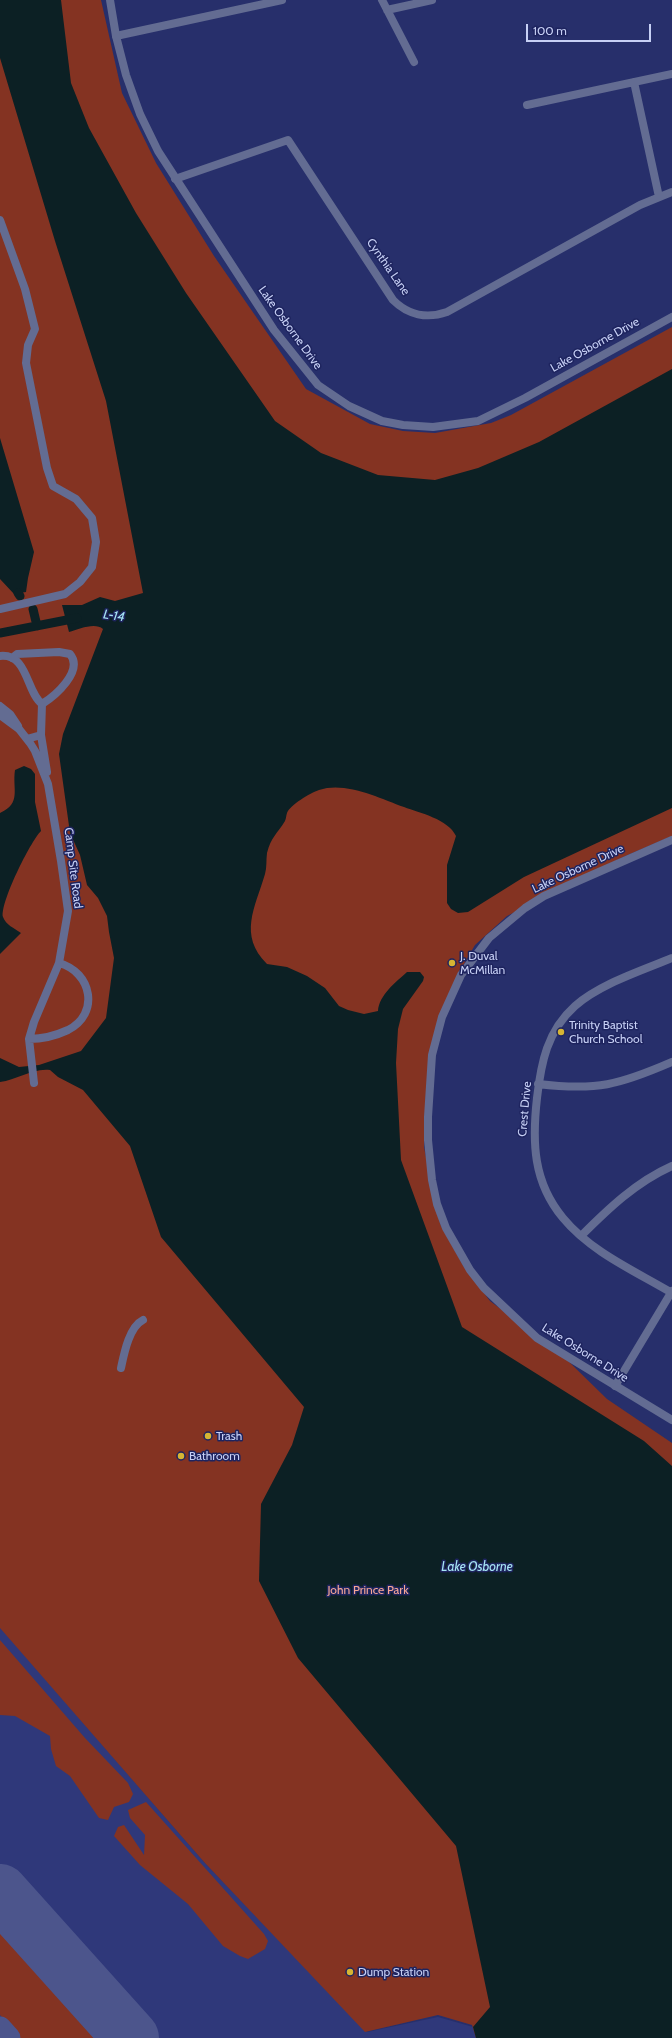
<!DOCTYPE html>
<html>
<head>
<meta charset="utf-8">
<style>
	body { margin:0 }
	#map { position:relative; width:672px; height:2038px; overflow:hidden; background:#272f6b; font-family:Cabin,sans-serif }
	canvas { display:block }
	.scale { position:absolute; left:526px; top:24px; width:125px; height:18px; box-sizing:border-box; border:2px solid #c7d0f5; border-top:0; padding-left:5px; font-size:12px; line-height:14px; white-space:nowrap; color:#c7d0f5; -webkit-text-stroke:3px #1e245f; paint-order:stroke }
</style>
</head>
<body>
<div id="map">
<canvas width="672" height="2038"></canvas>
<div class="scale">100 m</div>
</div>
<script>
const context = document.querySelector('canvas').getContext('2d');
context.lineJoin = 'round';
function fill(path, color) { context.fillStyle = color; context.fill(path, 'evenodd'); }
function stroke(path, color, width, dash) { context.strokeStyle = color; context.lineWidth = width; context.lineCap = dash ? 'butt' : 'round'; context.setLineDash(dash || []); context.stroke(path); }
function label(font, color, halo, rows, align = 'center') {
  context.font = font + ' Cabin,sans-serif'; context.lineWidth = 3; context.setLineDash([]); context.textBaseline = 'middle'; context.strokeStyle = halo; context.fillStyle = color; for (const [text, x, y, turn = 0] of rows) {
    context.save(); context.translate(x, y); context.rotate((+turn || 0) * Math.PI / 180); context.textAlign = isNaN(turn) ? turn : align; if (halo) context.strokeText(text, 0, 0); context.fillText(text, 0, 0); context.restore();
  }
}
fill(new Path2D(`
	M 0,1627 L 204,1862 L 367,2032 L 438,2017 L 473,2027 L 476,2038 L 0,2038 Z`), '#2f387a');
fill(new Path2D(`
	M 0,0 L 101,0 L 122,93 L 156,163 L 214,256 L 306,389 L 370,424 L 403,431 L 435,433 L 491,423 L 511,415 L 672,327 L 672,836 L 623,857 L 507,916 L 475,945 L 458,974 L 433,1043 L 426,1093 L 424,1147 L 436,1210 L 441,1226 L 464,1267 L 490,1301 L 563,1356 L 607,1399 L 672,1443 L 672,2038 L 476,2038 L 472,2025 L 438,2015 L 365,2032 L 204,1862 L 0,1628 Z
	M 0,1640 L 85,1738 L 128,1783 L 133,1794 L 129,1802 L 114,1807 L 108,1820 L 99,1818 L 70,1776 L 56,1766 L 51,1749 L 50,1736 L 15,1716 L 0,1715 Z
	M 146,1802 L 264,1934 L 268,1941 L 265,1949 L 248,1959 L 240,1956 L 223,1946 L 188,1904 L 140,1865 L 114,1836 L 118,1827 L 124,1825 L 144,1855 L 145,1835 L 130,1818 L 128,1810 Z
	M 0,1923 L 103,2038 L 20,2038 L 0,2015 Z`), '#843322');
fill(new Path2D(`
	M 0,0 L 61,0 L 71,83 L 89,128 L 136,213 L 186,293 L 275,421 L 321,453 L 378,475 L 435,480 L 478,468 L 539,442 L 672,369 L 672,808 L 524,877 L 468,912 L 458,913 L 451,909 L 447,903 L 447,865 L 456,836 C 448,819 420,813 404,807 C 379,798 345,781 319,790 C 310,793 290,805 287,813 C 286,816 286,819 285,821 C 277,834 271,837 267,853 C 266,860 267,867 265,874 C 255,908 238,935 267,964 L 287,967 L 307,976 L 325,988 L 339,1006 L 348,1010 L 364,1014 L 378,1011 C 379,995 396,982 407,972 L 420,972 L 424,977 L 423,981 L 403,1009 L 398,1029 L 396,1063 L 401,1160 L 462,1327 L 644,1441 L 672,1466 L 672,2038 L 476,2038 L 473,2027 L 490,2007 L 456,1846 L 298,1658 L 259,1581 L 261,1504 L 292,1445 L 304,1407 L 161,1237 L 130,1146 L 83,1090 L 58,1077 L 50,1070 C 32,1068 17,1080 0,1082 L 0,1058 L 19,1067 L 39,1065 L 81,1051 L 106,1018 L 114,958 L 109,932 L 107,916 L 98,898 L 87,885 L 80,855 L 70,833 L 59,754 L 63,734 L 103,629 C 95,622 79,629 69,632 L 62,605 L 82,605 L 100,597 L 115,601 L 143,593 L 106,401 L 55,241 L 0,58 Z
	M 0,438 L 34,552 L 28,578 L 26,592 L 14,594 L 0,579 Z
	M 24,766 L 31,769 L 35,774 L 35,802 L 41,831 C 30,842 0,903 3,917 C 6,925 14,928 21,933 L 0,954 L 0,813 C 22,803 12,789 15,770 Z`), '#0c2024');
stroke(new Path2D(`
	M 18,593 L 20,596
	M 33,609 L 37,626
	M 0,633 L 77,618`), '#0c2024', 9);
stroke(new Path2D(`
	M 0,2028 L 9,2038`), '#4c558c', 23);
stroke(new Path2D(`
	M 0,1892 L 131,2038`), '#4c558c', 56);
stroke(new Path2D(`
	M 382,0 L 414,62
	M 387,10 L 432,0
	M 116,36 L 282,0
	M 634,82 L 659,197
	M 527,105 L 672,74
	M 175,179 L 288,140 L 393,300 C 408,315 427,319 447,312 L 640,205 L 672,192
	M 0,220 L 25,289 L 35,329 L 28,345 L 26,363 L 47,468 L 53,486 L 76,499 L 92,518 L 96,542 L 92,567 L 80,582 L 65,594 L 0,609
	M 0,656 C 28,653 26,692 42,704
	M 12,658 L 17,654 L 59,652 L 70,654 C 84,671 55,696 42,704 L 41,735 L 27,739
	M 0,706 L 10,714 L 18,726
	M 0,715 L 19,729 L 30,743 L 35,751 L 48,784 L 61,861 L 68,911 L 59,963 L 34,1022 L 29,1039 L 34,1083
	M 41,735 L 47,772
	M 672,958 C 641,971 600,984 575,1006 C 547,1031 541,1063 537,1098 C 532,1142 533,1182 563,1218 C 591,1252 635,1271 672,1293
	M 29,1039 C 42,1039 55,1036 68,1030 C 100,1014 92,972 59,963
	M 538,1084 C 597,1091 619,1085 672,1062
	M 581,1236 C 608,1209 636,1182 672,1166
	M 121,1368 C 124,1354 129,1327 143,1320
	M 615,1386 L 672,1291`), '#636c92', 8);
stroke(new Path2D(`
	M 110,0 L 116,36 L 126,75 L 140,114 L 158,151 L 274,330 L 318,385 L 349,406 L 382,421 L 403,425 L 433,427 L 478,421 L 525,398 L 672,317
	M 672,840 L 544,896 L 525,908 L 489,938 L 461,975 L 442,1017 L 432,1055 L 428,1117 L 428,1140 L 432,1180 L 437,1204 L 446,1228 L 470,1270 L 484,1288 L 537,1338 L 672,1420`), '#636c92', 8);
for (const [x, y, r, color] of [
	[452,963,4,"#d6b534"],
	[561,1032,4,"#d6b534"],
	[208,1436,4,"#d6b534"],
	[181,1456,4,"#d6b534"],
	[350,1972,4,"#d6b534"]
]) { const dot = new Path2D(); dot.arc(x, y, r, 0, 2 * Math.PI); context.fillStyle = color; context.fill(dot); stroke(dot, '#1e245f', 1.5); }
label('12px', '#c7d0f5', '#1e245f', [
	["Cynthia Lane",388,267,55],
	["Lake Osborne Drive",290,328,54],
	["Lake Osborne Drive",595,345,-29],
	["Camp Site Road",73,868,83],
	["Lake Osborne Drive",578,869,-25],
	["Crest Drive",525,1109,-85],
	["Lake Osborne Drive",585,1353,32]
]);
label('12px', '#c7d0f5', '#1e245f', [
	["J. Duval",460,956],
	["McMillan",460,970],
	["Trinity Baptist",569,1025],
	["Church School",569,1039],
	["Trash",216,1436],
	["Bathroom",189,1456],
	["Dump Station",358,1972]
], 'left');
label('12px', '#f7a795', '#1e245f', [
	["John Prince Park",368,1590]
]);
label('italic 13px', '#a7e6f4', '#1e245f', [
	["L-14",114,616,8],
	["Lake Osborne",477,1567]
]);
</script>
</body>
</html>
